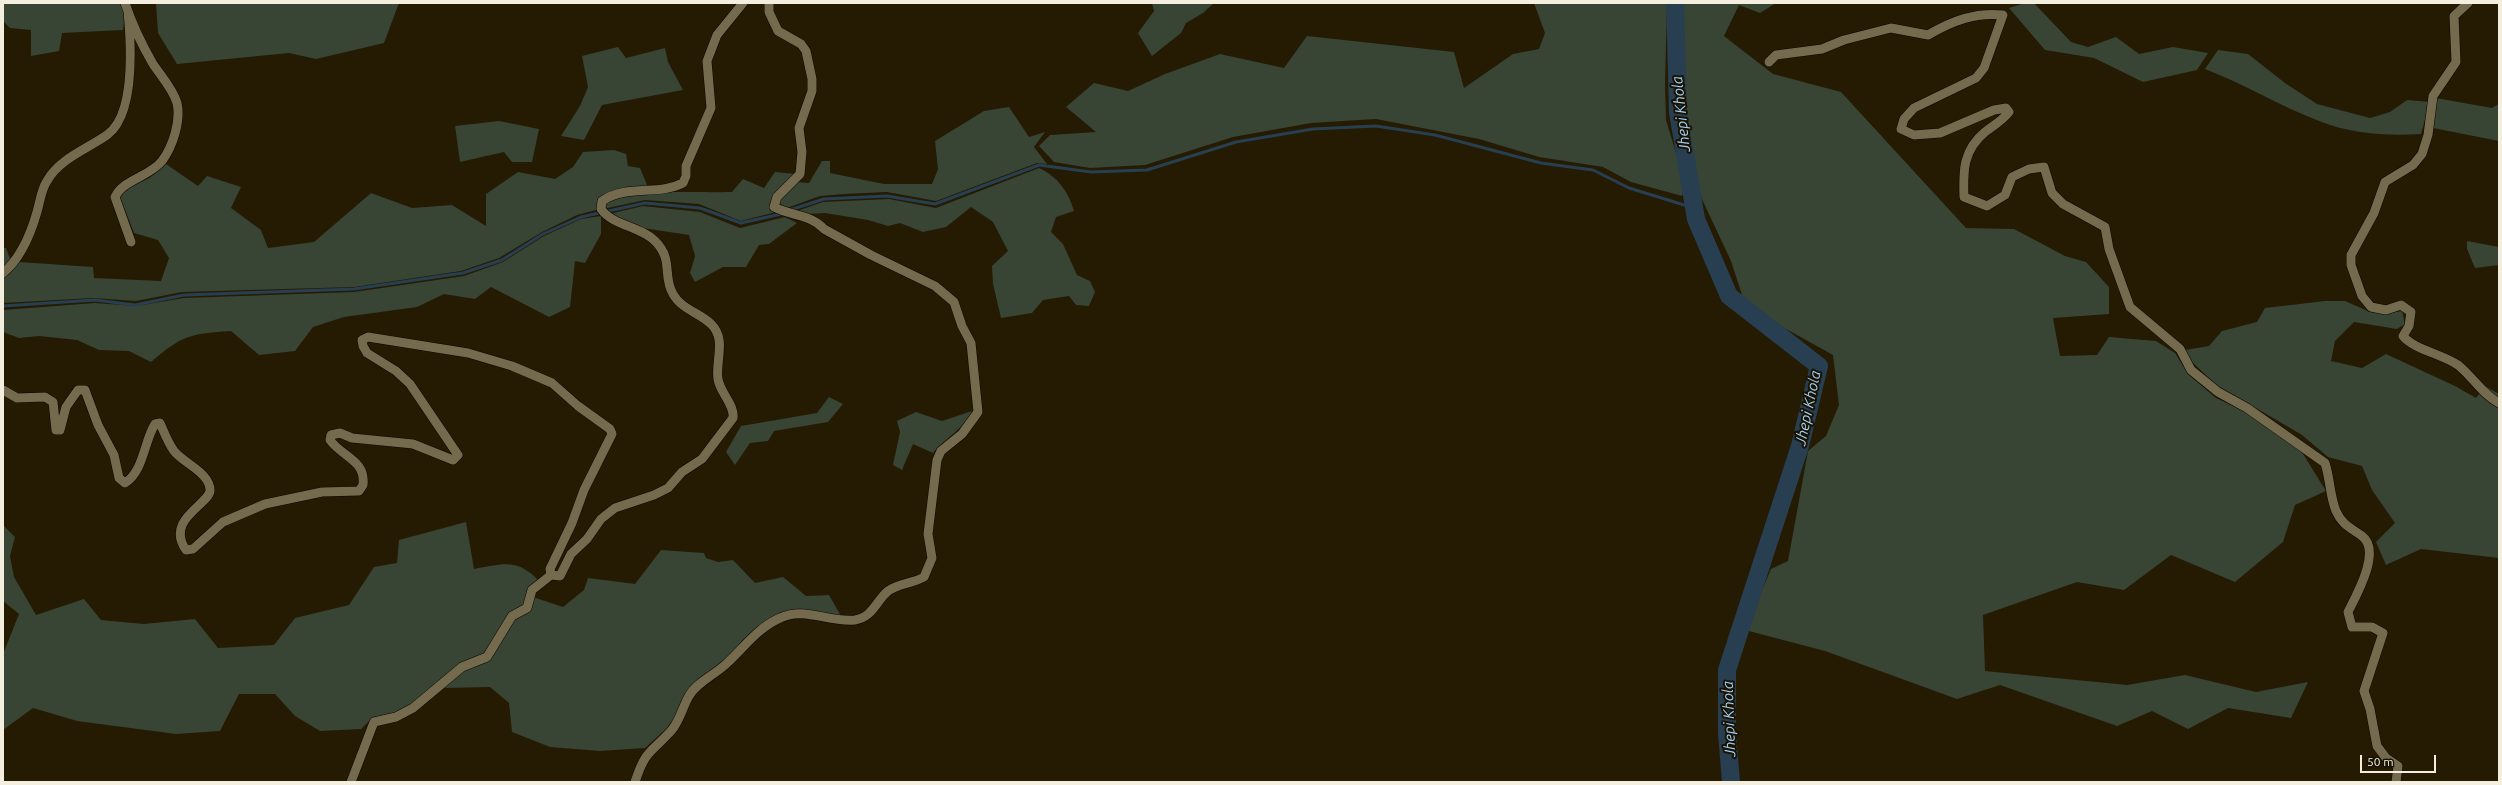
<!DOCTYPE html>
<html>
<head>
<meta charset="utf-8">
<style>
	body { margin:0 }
	#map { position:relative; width:2502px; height:785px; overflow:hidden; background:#241b02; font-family:Ubuntu,sans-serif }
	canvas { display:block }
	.frame { position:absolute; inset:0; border:4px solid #f3eede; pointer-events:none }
	.scale { position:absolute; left:2360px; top:755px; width:76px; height:18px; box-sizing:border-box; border:2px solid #f3eede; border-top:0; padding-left:5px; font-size:12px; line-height:14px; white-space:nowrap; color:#f3eede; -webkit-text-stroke:3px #1a1200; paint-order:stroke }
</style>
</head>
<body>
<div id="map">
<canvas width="2502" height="785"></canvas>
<div class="frame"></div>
<div class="scale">50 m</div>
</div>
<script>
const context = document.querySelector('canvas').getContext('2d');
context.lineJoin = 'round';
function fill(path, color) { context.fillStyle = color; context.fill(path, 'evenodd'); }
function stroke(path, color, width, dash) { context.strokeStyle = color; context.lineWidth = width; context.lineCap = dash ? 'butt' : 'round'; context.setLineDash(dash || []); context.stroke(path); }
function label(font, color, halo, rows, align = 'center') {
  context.font = font + ' Ubuntu,sans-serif'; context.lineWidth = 4; context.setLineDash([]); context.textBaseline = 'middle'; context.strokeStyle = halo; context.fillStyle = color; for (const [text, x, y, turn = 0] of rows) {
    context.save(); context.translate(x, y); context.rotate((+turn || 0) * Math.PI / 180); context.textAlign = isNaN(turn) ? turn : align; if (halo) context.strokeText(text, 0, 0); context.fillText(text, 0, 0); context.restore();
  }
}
fill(new Path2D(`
	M 3,3 L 122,3 L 125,10 L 123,30 L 62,33 L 59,51 L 31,56 L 31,30 L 10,28 L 3,21 Z
	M 156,3 L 399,3 L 384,43 L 316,59 L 289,53 L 177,64 L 158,33 Z
	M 1152,3 L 1214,3 L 1203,13 L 1186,23 L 1181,33 L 1152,56 L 1138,33 L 1154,11 Z
	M 1534,3 L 1667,3 L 1665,84 L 1666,120 L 1685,183 L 1682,196 L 1631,182 L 1603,167 L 1539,157 L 1479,139 L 1376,119 L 1311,123 L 1233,137 L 1145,165 L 1090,168 L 1054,162 L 1039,146 L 1050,135 L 1096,132 L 1066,107 L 1094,83 L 1128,91 L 1165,74 L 1220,54 L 1284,68 L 1307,36 L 1454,52 L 1464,88 L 1513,54 L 1539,49 L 1545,33 Z
	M 1680,3 L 1776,3 L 1760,13 L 1739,5 L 1724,36 L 1773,74 L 1841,92 L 1966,228 L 2014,229 L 2065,256 L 2086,262 L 2109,287 L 2109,314 L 2053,318 L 2060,356 L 2097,355 L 2109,337 L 2156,341 L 2175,353 L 2188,374 L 2216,398 L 2248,413 L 2300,449 L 2326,491 L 2295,505 L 2283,542 L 2235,582 L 2171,555 L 2124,590 L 2077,582 L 1983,615 L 1985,671 L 2127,685 L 2185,675 L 2256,692 L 2308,682 L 2291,718 L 2228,708 L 2188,729 L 2152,711 L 2117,726 L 2000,685 L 1957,699 L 1825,651 L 1745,630 L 1771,569 L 1788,561 L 1808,451 L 1826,436 L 1839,405 L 1833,355 L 1779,325 L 1744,301 L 1731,261 L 1693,180 L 1682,106 L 1685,53 Z
	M 2025,3 L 2034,3 L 2071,42 L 2088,47 L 2116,37 L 2139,54 L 2173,47 L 2208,53 L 2197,70 L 2143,82 L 2094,58 L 2045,50 L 2009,8 Z
	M 618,47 L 626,58 L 665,48 L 668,62 L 683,90 L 602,105 L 584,140 L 561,136 L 580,106 L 588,87 L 582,56 Z
	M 2218,50 L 2248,54 L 2285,83 L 2317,104 L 2370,118 L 2390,112 L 2407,100 L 2430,102 L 2421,134 C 2387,136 2351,134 2319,121 C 2280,106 2244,84 2205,69 Z
	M 2436,98 L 2492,108 L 2499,104 L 2499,141 L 2433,128 Z
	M 1009,107 L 1029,137 L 1045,132 L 1034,147 L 1047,164 L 1037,163 L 936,201 L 887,192 L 844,194 L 820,196 L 784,209 L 776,205 L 779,198 L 797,182 L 809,183 L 822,161 L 830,161 L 830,173 L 884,184 L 932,184 L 938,169 L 935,141 L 984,111 Z
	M 499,121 L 539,129 L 532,162 L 512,162 L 504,152 L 460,162 L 455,126 Z
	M 614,150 L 626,154 L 628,166 L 640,168 L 648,187 L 600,199 L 596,210 L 577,215 L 542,232 L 499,258 L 461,271 L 354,287 L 182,292 L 136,301 L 93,298 L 3,303 L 3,278 L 19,262 L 93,267 L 94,278 L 161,281 L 169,258 L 158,240 L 134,233 L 120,197 L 125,190 L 149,178 L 166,164 L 198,186 L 207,176 L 241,187 L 231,208 L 261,230 L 268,248 L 314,242 L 371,193 L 412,208 L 452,205 L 486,226 L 486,194 L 518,172 L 555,179 L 573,167 L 583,152 Z
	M 1039,168 C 1058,177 1068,191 1074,211 L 1056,217 L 1051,232 L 1063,244 L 1077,275 L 1090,281 L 1095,292 L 1089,306 L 1076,305 L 1069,296 L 1043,300 L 1032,313 L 1001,318 L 993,284 L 992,266 L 1008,251 L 993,222 L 971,207 L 946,227 L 923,232 L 900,223 L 888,226 L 868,220 L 825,213 L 807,214 L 797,211 L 823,202 L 889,199 L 936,208 Z
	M 775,172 L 795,174 L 774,196 L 769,208 L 776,212 L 741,221 L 699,204 L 645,200 L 603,209 L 605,202 C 629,188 701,193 732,192 L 743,179 L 764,188 Z
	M 643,206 L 700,212 L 740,228 L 785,217 L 797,223 L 769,244 L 759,245 L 746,267 L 723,267 L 695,282 L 690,273 L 695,256 L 689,235 L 643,228 L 609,214 Z
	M 601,216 L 601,234 L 585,263 L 575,261 L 570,307 L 549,317 L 491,287 L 475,299 L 444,294 L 417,307 L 344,317 L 313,327 L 295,351 L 259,355 L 231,331 C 189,334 183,335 151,362 L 129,351 L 99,350 L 77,340 L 39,336 L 19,338 L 3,332 L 3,310 L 95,303 L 136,306 L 184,298 L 354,292 L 464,276 L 503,262 L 544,236 L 581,219 Z
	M 2467,241 L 2499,247 L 2499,265 L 2475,268 L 2467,249 Z
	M 3,248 L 6,248 L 11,261 L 3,269 Z
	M 2325,301 L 2345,301 L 2370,312 L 2384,314 L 2402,311 L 2405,324 L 2397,329 L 2354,322 L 2335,341 L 2331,361 L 2362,368 L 2386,354 L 2455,386 L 2476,398 L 2485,386 L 2499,394 L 2499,558 L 2421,549 L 2386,565 L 2376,542 L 2395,523 L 2372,490 L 2362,466 L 2328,457 L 2302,435 L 2215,384 L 2190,360 L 2185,350 L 2209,346 L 2222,331 L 2257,322 L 2265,308 Z
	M 829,397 L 843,404 L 828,422 L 774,431 L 768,441 L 750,443 L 735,465 L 726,452 L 741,426 L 817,413 Z
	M 972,411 C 962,430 947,437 933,453 L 913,444 L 902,470 L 893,465 L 900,432 L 897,421 L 916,412 L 942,421 Z
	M 466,522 L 474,569 C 502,564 517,558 538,580 L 527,589 L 524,605 L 485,654 L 407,707 L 392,714 L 373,717 L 361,729 L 320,731 L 295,716 L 275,694 L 239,694 L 220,731 L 176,734 L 77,721 L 33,708 L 3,730 L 3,654 L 19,614 L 3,601 L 3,525 L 15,537 L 10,556 L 14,577 L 36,615 L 84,599 L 101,620 L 144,624 L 195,619 L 218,648 L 274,645 L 295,618 L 349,605 L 374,567 L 397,563 L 399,540 Z
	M 661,550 L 704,553 L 706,558 L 718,562 L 733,560 L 755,583 L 783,577 L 806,596 L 829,595 L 841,616 L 819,612 L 761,626 L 744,639 L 723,663 L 703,678 L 666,729 L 645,748 L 600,751 L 550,747 L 512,732 L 509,703 L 490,687 L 443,688 L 462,670 L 490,659 L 512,619 L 533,597 L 563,607 L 584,590 L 588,578 L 635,584 Z`), '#384434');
stroke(new Path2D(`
	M 790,210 L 824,199 L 887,196 L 935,204 L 1039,165 L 1091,172 L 1147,170 L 1236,142 L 1313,129 L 1376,126 L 1435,135 L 1541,163 L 1593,170 L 1629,188 L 1694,208
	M 3,306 L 95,300 L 135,305 L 184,295 L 354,289 L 463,273 L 502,260 L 543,234 L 581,217 L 645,203 L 700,208 L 741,223 L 781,214`), '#273f51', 3);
stroke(new Path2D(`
	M 1675,3 L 1678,112 L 1696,219 L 1729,296 L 1819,366 L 1800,446 L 1727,670 L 1727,733 L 1731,782`), '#273f51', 18);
const minor = new Path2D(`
	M 125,3 C 132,24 142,45 153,64 C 161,76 173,89 177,103 C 181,121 173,146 162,161 C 149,177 124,179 115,197 L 131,242
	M 2468,3 L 2454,16 L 2456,62 L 2433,96 L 2428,135 L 2422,154 L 2413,165 L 2385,182 L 2374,213 L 2351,255 L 2351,265 L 2362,296 L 2371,307 L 2386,310 L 2401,305 L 2411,312 L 2409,326 L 2403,336 C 2413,349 2442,354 2458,365 C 2473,377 2482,394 2499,403
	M 1769,62 L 1776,55 L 1822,49 L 1844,40 L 1891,28 L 1928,35 C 1952,21 1975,12 2003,15 L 1984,68 L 1976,78 L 1914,108 L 1904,119 L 1901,129 L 1914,135 L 1940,133 L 1994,110 L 2006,108 L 2009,112 C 2002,121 1994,125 1985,132 C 1963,150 1963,171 1964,197 L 1987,206 L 2005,195 L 2012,177 L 2029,169 L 2044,167 L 2052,193 L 2063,204 L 2105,227 L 2109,249 L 2130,307 L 2180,349 L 2191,370 L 2218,392 L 2247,408 L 2325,463 C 2330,478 2330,497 2336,511 C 2342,525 2351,528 2362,536 C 2382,551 2356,596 2348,612 L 2352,627 L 2372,627 L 2383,633 L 2364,691 L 2370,709 L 2377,746 L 2386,758 L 2398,766 L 2396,782
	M 3,273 C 20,259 31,233 37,212 C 40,202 41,190 47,181 C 59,159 87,149 107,135 C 136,114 131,43 128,11
	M 3,390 L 17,398 L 45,397 L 53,402 L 56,430 L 60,430 L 66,407 L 78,390 L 85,390 L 98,425 L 114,455 L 119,478 L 125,483 C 144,471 144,441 155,424 L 160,423 C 164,432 168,443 174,451 C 183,463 211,473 210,491 C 208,505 165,520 186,550 L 193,549 L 223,522 L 265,504 L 322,492 L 359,491 L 363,485 C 366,460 342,457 330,440 L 331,435 L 340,433 L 352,438 L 413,444 L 453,460 L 458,455 L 410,384 L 396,371 L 367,353 L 363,346 L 362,340 L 368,337 L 468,353 L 512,366 L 552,383 L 578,406 L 610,429 L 612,434 L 584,490 L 572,523 L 550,569 L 551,575 L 560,576 L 571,554 L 587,539 L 601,519 L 615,508 L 654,495 L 668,488 L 682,472 L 702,459 L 733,418 C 735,405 720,393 718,379 C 715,362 727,339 711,324 C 700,313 681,309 673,294 C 662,275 674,260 655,241 C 640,226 613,226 601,209 L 602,201 C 627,184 658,196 683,183 L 686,176 L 686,166 L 711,108 L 707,61 L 717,35 L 743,3
	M 351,782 L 374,722 L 396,717 L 413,708 L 462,667 L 487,657 L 512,616 L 527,608 L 532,590 L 551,575
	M 635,782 C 646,749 650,754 671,731 C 680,721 682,708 689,696 C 696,683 714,675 725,665 C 743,649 757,628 780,618 C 804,606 829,623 855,620 C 873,617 876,601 888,591 C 897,584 914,583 924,577 L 932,558 L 928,534 L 937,460 L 941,451 L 962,434 L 978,412 L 971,343 L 962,326 L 954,302 L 935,286 L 871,255 L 824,229 C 810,214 791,216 774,207 L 777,197 L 800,174 L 802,152 L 799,128 L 812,91 L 812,79 L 806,51 L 801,44 L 778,31 L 769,12 L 769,3`);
stroke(minor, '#0d0600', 10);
stroke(minor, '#746a4e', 9);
label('italic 15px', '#a0d0f7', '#1a1200', [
	["Jhepi Khola",1681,114,-96],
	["Jhepi Khola",1808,408,-78],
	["Jhepi Khola",1729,719,-92]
]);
</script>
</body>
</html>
